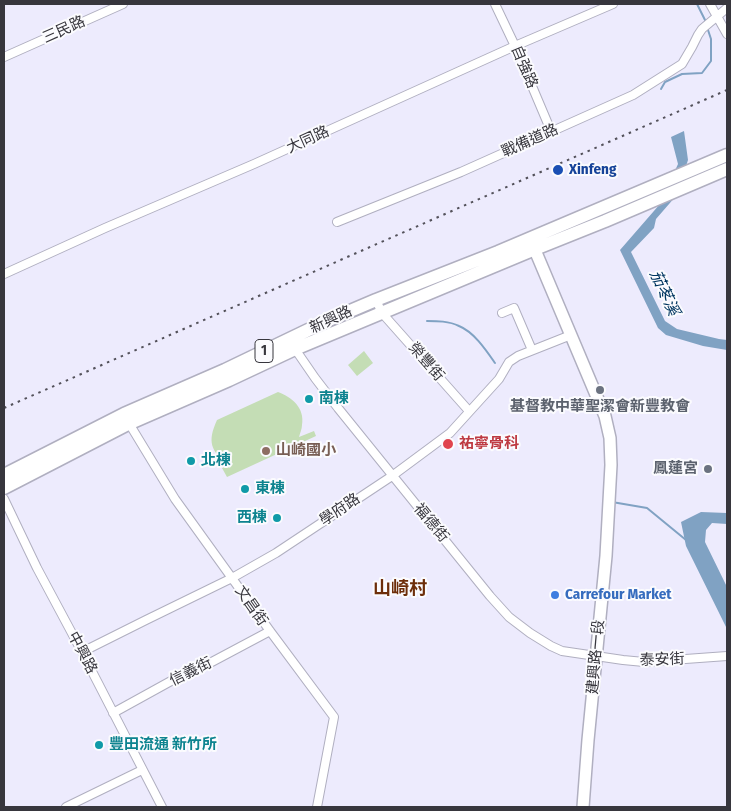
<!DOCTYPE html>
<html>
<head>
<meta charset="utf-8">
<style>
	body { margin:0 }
	#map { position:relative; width:731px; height:811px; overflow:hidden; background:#edebfd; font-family:"Fira Sans Condensed",sans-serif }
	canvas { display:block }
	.frame { position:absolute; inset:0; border:5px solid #37363d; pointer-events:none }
</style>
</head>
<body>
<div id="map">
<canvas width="731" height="811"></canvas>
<div class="frame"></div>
</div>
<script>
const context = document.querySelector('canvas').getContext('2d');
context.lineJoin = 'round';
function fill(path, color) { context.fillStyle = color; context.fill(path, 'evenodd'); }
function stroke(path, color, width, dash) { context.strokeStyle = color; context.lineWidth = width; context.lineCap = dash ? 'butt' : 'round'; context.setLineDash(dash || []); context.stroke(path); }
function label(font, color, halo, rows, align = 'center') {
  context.font = font + ' "Fira Sans Condensed","Noto Sans TC",sans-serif'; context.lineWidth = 4; context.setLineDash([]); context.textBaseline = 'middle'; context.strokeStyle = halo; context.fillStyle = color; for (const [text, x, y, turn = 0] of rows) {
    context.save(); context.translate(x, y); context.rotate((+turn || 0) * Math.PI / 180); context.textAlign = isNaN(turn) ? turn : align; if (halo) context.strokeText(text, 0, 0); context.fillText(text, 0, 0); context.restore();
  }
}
fill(new Path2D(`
	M 364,351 L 373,363 L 357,376 L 348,365 Z
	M 278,392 C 292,397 305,408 302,425 C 302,429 300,433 299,437 L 314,431 L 316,436 L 227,477 L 222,468 L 227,465 C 211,450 207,442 217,420 Z`), '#c4ddb5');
fill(new Path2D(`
	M 684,131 L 688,160 L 676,196 L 656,219 L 654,228 L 631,252 L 665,321 L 677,329 L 719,339 L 727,340 L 727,350 L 703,346 L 666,335 L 658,328 L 620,250 L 660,204 L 678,164 L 671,137 Z
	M 701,512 L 727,513 L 727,524 L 712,523 L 706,530 L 705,542 L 727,587 L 727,629 L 686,546 L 681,522 Z`), '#80a2c3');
stroke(new Path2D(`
	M 697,4 L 706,22
	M 661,89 L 665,82 L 682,74 L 702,73 L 711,61 L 711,39 L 707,27
	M 427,321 C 437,321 449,321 459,326 C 474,332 486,350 495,363
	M 612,502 L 647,508 L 686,540`), '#80a2c3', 2);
const street = new Path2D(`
	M 495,4 L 515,46 L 551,131
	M 710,4 L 727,34
	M 4,57 L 123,4
	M 337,222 L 461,172 L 633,95 L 682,64 L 692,47 L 698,35 L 702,29 L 727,8
	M 4,274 L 105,228 L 254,164 L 515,46 L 613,4
	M 376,300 L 382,313 L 469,411
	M 502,313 L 514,308 L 532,350
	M 293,346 L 315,378 L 338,408 L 490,596 L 509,617 L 530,633 L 551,646 L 562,651 L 623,660 L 644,662 L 727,656
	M 127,420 L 175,499 L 270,631 L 334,717 L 317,807
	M 4,499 L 37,568 L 82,652 L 162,807
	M 82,652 L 146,620 L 232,578 L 276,553 L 392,476 L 450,433 L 499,379 L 509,362 L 518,356 L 571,335
	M 113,713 L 171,681 L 208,664 L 270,631
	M 66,807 L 142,770`);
const secondary = new Path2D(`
	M 532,243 L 605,416 L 610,438 L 611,465 L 606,556 L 588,740 L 583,807`);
const primary = new Path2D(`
	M 4,475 L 124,414 L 225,370 L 329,320 L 376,300 L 498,252 L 727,155
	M 4,488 L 128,424 L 229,380 L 295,349 L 535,249 L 605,221 L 727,169`);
stroke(street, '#b0afc0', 10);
stroke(secondary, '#b0afc0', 14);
stroke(primary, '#b0afc0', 15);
stroke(street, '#fff', 8);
stroke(secondary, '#fff', 11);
stroke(primary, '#fff', 12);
stroke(new Path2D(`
	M 4,408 L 727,90`), '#53515a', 2, [2.5, 5]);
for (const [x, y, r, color] of [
	[558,170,6,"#1a4fb4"],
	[600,390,5,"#6b7280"],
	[309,399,5,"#0f9aa8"],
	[448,444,6,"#e0444e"],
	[266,451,5,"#8d6e63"],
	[191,461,5,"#0f9aa8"],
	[708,469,5,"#6b7280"],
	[245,489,5,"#0f9aa8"],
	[277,518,5,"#0f9aa8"],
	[555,595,5,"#3f7fe0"],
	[99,745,5,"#0f9aa8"]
]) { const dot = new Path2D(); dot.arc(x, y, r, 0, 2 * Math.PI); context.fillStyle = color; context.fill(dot); stroke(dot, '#fbfbfe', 2); }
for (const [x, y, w] of [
	[264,351,18]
]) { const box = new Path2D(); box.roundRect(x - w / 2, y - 11.5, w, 23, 4); context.fillStyle = '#fbfbfe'; context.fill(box); stroke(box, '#37363d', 1); }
label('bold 14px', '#37363d', null, [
	["1",264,351]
]);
label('15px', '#37363d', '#fbfbfe', [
	["三民路",64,30,-24],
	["自強路",524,67,67],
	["大同路",308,140,-24],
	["戰備道路",530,141,-24],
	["新興路",331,320,-25],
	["榮豐街",426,362,49],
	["學府路",340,510,-34],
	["福德街",431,523,50],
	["文昌街",251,606,55],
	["中興路",82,653,62],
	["建興路一段",596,657,-85],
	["泰安街",662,660,-2],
	["信義街",191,672,-26]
]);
label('bold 15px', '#164399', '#fbfbfe', [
	["Xinfeng",569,170]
], 'left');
label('bold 15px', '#0d838f', '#fbfbfe', [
	["南棟",319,399],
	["北棟",201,461],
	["東棟",255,489],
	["西棟",267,518,"right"],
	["豐田流通 新竹所",109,745]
], 'left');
label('bold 15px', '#5b616d', '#fbfbfe', [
	["基督教中華聖潔會新豐教會",600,407],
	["鳳蓮宮",698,469,"right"]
]);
label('bold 15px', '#be3a42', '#fbfbfe', [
	["祐寧骨科",459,444]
], 'left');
label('bold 15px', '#785e54', '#fbfbfe', [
	["山崎國小",276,451]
], 'left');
label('bold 15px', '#366cbe', '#fbfbfe', [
	["Carrefour Market",565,595]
], 'left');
label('italic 16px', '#003660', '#fbfbfe', [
	["茄苳溪",664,293,65]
]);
label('bold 18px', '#6d2e0a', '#fbfbfe', [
	["山崎村",400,589]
]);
</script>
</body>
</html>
